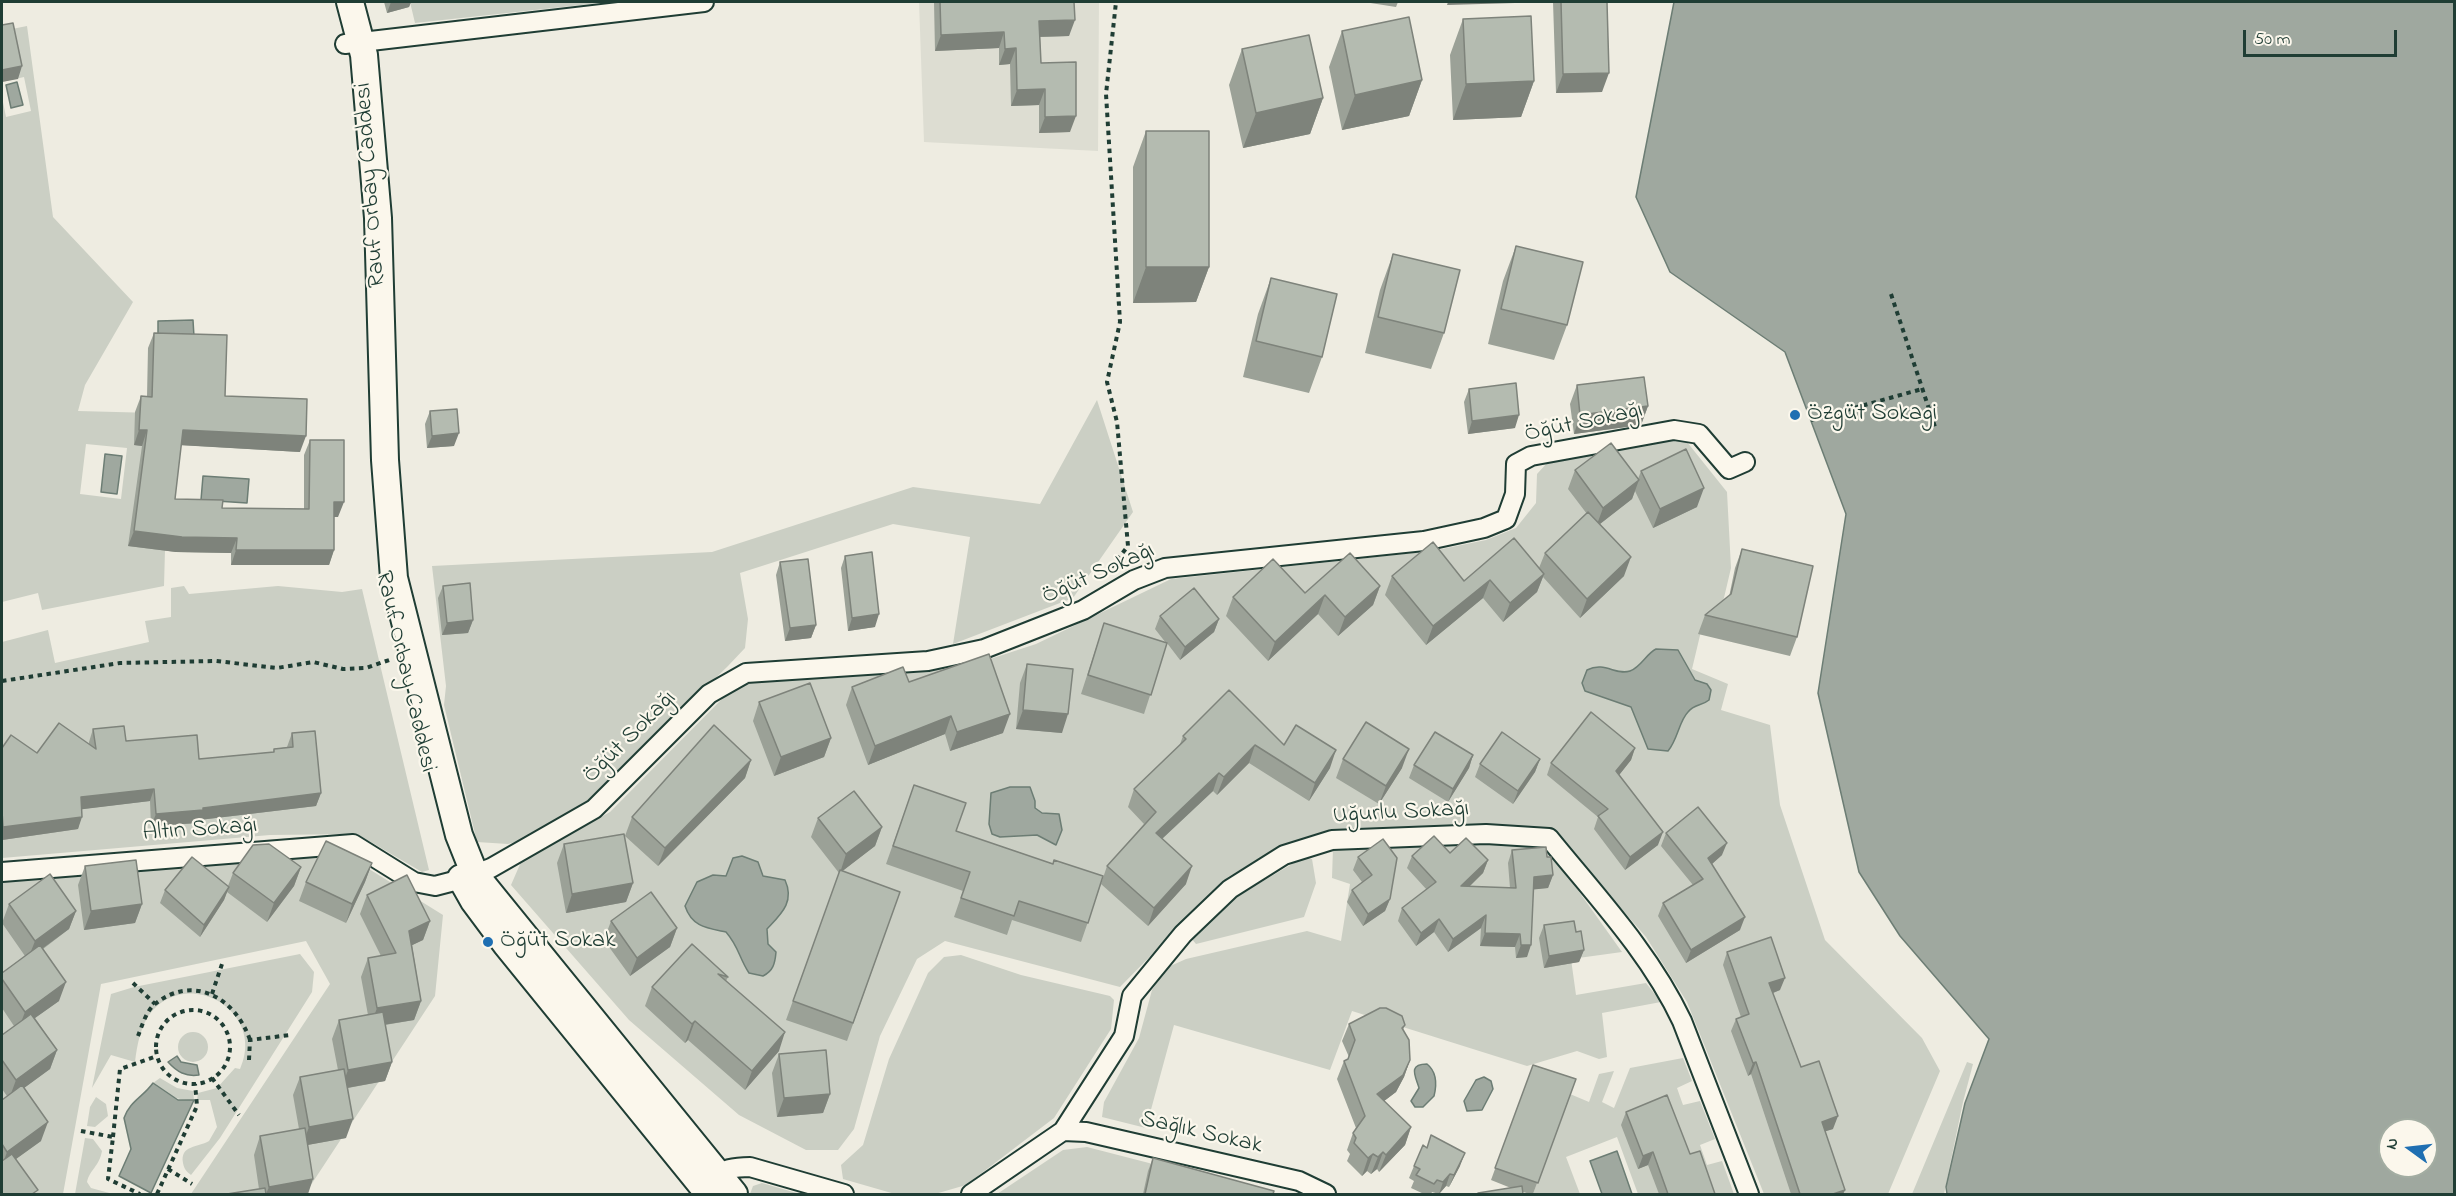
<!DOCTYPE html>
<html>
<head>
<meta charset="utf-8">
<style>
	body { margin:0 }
	#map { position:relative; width:2456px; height:1196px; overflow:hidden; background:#eeece1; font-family:"Indie Flower",sans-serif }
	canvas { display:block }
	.frame { position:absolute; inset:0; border:3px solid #1f3d34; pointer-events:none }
	.north { position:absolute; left:2378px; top:1118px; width:60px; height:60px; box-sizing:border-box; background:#fbf7ec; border:2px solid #a3ada2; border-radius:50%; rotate:285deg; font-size:16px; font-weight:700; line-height:24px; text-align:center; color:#1f3d34 }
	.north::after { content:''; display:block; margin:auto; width:21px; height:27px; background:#1f6fb2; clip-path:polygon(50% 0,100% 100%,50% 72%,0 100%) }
	.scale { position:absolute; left:2243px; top:30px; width:154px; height:27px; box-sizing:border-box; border:3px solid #1f3d34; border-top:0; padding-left:8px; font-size:18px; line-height:21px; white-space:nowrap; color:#1f3d34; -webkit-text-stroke:4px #fbf7ec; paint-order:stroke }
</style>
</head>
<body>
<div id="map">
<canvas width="2456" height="1196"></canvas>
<div class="frame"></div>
<div class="north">N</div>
<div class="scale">50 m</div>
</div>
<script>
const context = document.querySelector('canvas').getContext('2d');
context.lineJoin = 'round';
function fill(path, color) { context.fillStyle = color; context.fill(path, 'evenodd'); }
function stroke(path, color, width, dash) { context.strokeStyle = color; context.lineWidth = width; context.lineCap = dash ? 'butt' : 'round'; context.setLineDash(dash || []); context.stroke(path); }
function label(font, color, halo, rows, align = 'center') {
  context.font = font + ' "Indie Flower",sans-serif'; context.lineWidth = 4.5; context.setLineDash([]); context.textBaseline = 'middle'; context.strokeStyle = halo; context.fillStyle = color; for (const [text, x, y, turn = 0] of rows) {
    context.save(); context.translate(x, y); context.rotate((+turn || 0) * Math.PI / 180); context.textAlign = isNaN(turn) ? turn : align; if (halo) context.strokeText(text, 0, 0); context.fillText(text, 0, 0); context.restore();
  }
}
fill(new Path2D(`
	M 919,2 L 1099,2 L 1098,151 L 924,142 Z`), '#ddddd2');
fill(new Path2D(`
	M 410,2 L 609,2 L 415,23 Z
	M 27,26 L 53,217 L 133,302 L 85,385 L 78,411 L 154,413 L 147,548 L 165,550 L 164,586 L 42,610 L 38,593 L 2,602 L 2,97 L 6,117 L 31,111 L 24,77 L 2,82 L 2,31 ZM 86,444 L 127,448 L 121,499 L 80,494 Z
	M 1097,400 L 1133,512 L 1073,598 L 953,644 L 970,537 L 893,524 L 740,573 L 748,619 L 745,648 L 728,666 L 593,797 L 526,839 L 508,844 L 477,842 L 444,705 L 446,686 L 432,566 L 712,552 L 913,487 L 1040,504 Z
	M 1673,438 L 1687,442 L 1727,492 L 1731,568 L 1723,602 L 1702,627 L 1692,669 L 1728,684 L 1721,710 L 1770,725 L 1780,805 L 1825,940 L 1922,1038 L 1940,1071 L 1888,1194 L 1764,1194 L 1687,1002 L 1646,937 L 1552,829 L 1487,828 L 1280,847 L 1228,877 L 1120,987 L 945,941 L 917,959 L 880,1036 L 854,1129 L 838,1150 L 806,1150 L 739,1115 L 629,1020 L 511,885 L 521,862 L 610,812 L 723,698 L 748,683 L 921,672 L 981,662 L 1036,644 L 1171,579 L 1432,551 L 1486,540 L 1516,528 L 1536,503 L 1537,474 L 1548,462 Z
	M 184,586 L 189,594 L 278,586 L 342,592 L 362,589 L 429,870 L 422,872 L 357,834 L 270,835 L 2,858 L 2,642 L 48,630 L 55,663 L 149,642 L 145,621 L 171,617 L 171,588 Z
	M 1486,844 L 1547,847 L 1622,952 L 1571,959 L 1576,995 L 1646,983 L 1661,1002 L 1602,1013 L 1607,1057 L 1599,1059 L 1577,1051 L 1527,1066 L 1352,1011 L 1330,1070 L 1174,1025 L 1146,1128 L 1102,1117 L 1104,1102 L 1139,1038 L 1152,990 L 1166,968 L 1186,959 L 1307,931 L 1341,941 L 1350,884 L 1332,878 L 1333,848 Z
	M 340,851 L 443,915 L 435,996 L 305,1194 L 191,1194 L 330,984 L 306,941 L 101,984 L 63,1194 L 2,1194 L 2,879 Z
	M 1304,857 L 1312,859 L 1316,883 L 1304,917 L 1196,944 L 1191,938 L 1241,894 Z
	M 300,954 L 314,972 L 312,992 L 220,1138 L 191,1175 C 187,1172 184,1169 183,1163 C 180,1145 197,1148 209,1141 L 217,1127 L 210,1100 L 197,1100 L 198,1093 L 217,1088 L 235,1068 L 240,1069 C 266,1013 192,968 153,1010 C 141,1023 137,1045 135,1062 L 111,1055 L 92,1088 L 111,994 L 134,987 Z
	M 961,955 L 1021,975 L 1110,996 L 1114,1000 L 1111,1029 L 1054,1118 L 966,1185 L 935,1194 L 895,1194 L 843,1179 L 841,1165 L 863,1145 L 889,1059 L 928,973 L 944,957 Z
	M178 1047a15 15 0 1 1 30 0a15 15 0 1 1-30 0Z
	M 1683,1058 L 1692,1081 L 1677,1088 L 1683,1105 L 1700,1101 L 1715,1139 L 1700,1145 L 1707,1165 L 1722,1161 L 1734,1194 L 1638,1194 L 1617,1137 L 1566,1157 L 1580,1194 L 1533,1194 L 1549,1150 L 1529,1143 L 1554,1138 L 1570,1094 L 1589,1102 L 1599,1074 L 1614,1071 L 1602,1102 L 1614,1108 L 1630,1068 Z
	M 1967,1062 L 1973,1064 L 1963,1102 L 1944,1194 L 1912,1194 Z
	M 160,1078 L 177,1088 L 193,1091 L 194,1100 C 176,1100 166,1096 153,1083 Z
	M 96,1097 L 106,1104 L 108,1116 L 95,1127 L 87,1126 L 90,1107 Z
	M 85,1138 L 93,1139 L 102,1151 C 99,1167 90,1169 87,1182 L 91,1188 L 113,1194 L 75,1194 Z
	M 1087,1147 L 1269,1194 L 997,1194 L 1063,1150 Z
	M 762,1183 L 800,1194 L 750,1194 L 753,1186 Z`), '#cbcfc4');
const water = new Path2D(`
	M 1674,2 L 2454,2 L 2454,1194 L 1947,1194 L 1946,1187 L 1965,1103 L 1989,1039 L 1900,936 L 1859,872 L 1818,693 L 1846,514 L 1785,352 L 1670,272 L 1636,197 ZM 2390,1130 L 2426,1130 L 2426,1166 L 2390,1166 Z
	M 17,82 L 23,105 L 11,108 L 6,85 Z
	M 193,320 L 194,337 L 158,338 L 158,321 Z
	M 105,454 L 122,456 L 117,494 L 101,492 Z
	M 203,476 L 249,479 L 247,503 L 201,500 Z
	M 1656,649 L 1678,650 L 1695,680 L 1707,684 L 1711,690 L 1709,700 C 1702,706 1694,704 1688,712 C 1679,721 1678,739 1668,751 L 1648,749 L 1631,707 L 1585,691 L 1582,683 L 1587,670 C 1605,661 1616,676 1630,671 C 1641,667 1646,654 1656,649 Z
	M 1010,787 L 1030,787 L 1035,801 L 1035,808 L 1042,813 L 1059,814 L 1062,830 L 1056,845 L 1037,835 L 1000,837 L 992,834 L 989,824 L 991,793 Z
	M 742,856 L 758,862 L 763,876 L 785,880 C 795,902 781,914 767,929 L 768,944 L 776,952 C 775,964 773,971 763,976 L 749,973 C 739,958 739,947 726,932 C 707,928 692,927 685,906 L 697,882 L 713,875 L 726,876 L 733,858 Z
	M 177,1056 L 181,1062 L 197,1065 L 199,1075 C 186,1077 177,1072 168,1062 Z
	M 1427,1064 C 1437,1072 1437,1084 1434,1096 L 1423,1107 L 1415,1107 L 1411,1101 L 1419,1088 C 1416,1077 1407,1064 1427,1064 Z
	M 1484,1077 L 1491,1081 L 1493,1089 L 1482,1110 L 1467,1111 L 1464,1101 L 1476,1080 Z
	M 153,1083 L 178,1100 L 194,1100 L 151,1193 L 119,1176 L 131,1149 L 124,1118 C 130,1101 143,1097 153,1083 Z
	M 1617,1151 L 1632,1194 L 1602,1194 L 1590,1161 Z`);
fill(water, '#9fa89f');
stroke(water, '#6c7d74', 1.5);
const street = new Path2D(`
	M 345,44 L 704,2
	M 2,872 L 353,844 L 414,882 L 435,886 L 462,879 L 491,868 L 594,809 L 709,694 L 746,673 L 928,661 L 984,649 L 1083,610 L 1134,580 L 1165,568 L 1424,541 L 1484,528 L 1506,519 L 1515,494 L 1516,464 L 1531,456 L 1674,430 L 1699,434 L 1729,469 L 1745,462
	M 1063,1131 L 1086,1132 L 1299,1181 L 1326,1194
	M 710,1179 C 722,1169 735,1167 750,1167 L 844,1194
	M 971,1194 L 1063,1131 L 1124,1036 L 1132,996 L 1183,934 L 1230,889 L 1284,855 L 1332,840 L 1486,834 L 1549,838 C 1596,896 1650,953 1682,1021 L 1749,1194`);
const secondary = new Path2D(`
	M 350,2 L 364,55 L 378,218 L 385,460 L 394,578 L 459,835 L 475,875 L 734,1194
	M 461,878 L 474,901 L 506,944 L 709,1194`);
stroke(street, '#1f3d34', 22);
stroke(secondary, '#1f3d34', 30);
stroke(new Path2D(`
	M 1891,294 L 1935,427
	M 1811,420 L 1922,389
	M 1106,574 L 1128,546 L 1117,422 L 1107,382 L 1120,322 L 1106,94 L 1116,2
	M 2,681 L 120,663 L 216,661 L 277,668 L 313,662 L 343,669 L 366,668 L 392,659
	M 133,983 L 155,1004
	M 212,994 L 222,964
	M156 1047a37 37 0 1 1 74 0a37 37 0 1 1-74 0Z
	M 138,1036 C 142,1026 146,1011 155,1004 C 194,973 236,999 250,1040
	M 249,1060 L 250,1040 L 290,1035
	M 212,1078 L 239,1115
	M 81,1131 L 113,1137 L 108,1179 L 140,1194
	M 113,1137 L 120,1069 L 157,1056
	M 168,1169 L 192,1184
	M 157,1194 L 197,1106 L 195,1084`), '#1f3d34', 4, [4.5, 4.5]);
stroke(street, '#fbf7ec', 18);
stroke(secondary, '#fbf7ec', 26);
fill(new Path2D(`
	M 384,2 L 411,2 L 409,7 L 387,13 Z
	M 934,2 L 1074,2 L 1069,36 L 1040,37 L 1041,63 L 1070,132 L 1039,133 L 1039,105 L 1011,106 L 1010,64 L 999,65 L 999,48 L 935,51 Z
	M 1364,2 L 1398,2 L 1396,7 Z
	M 1553,2 L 1607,2 L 1602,92 L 1556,93 Z
	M 1463,19 L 1534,81 L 1521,117 L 1453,120 L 1450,55 Z
	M 1342,31 L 1422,80 L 1409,116 L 1342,130 L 1329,67 Z
	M 1242,49 L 1323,98 L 1310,134 L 1243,148 L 1229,85 Z
	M 1146,131 L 1209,267 L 1196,302 L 1133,303 L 1133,167 Z
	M 1516,246 L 1567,325 L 1554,360 L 1488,344 L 1503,281 Z
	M 1393,254 L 1444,333 L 1431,369 L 1365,353 L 1380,290 Z
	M 1271,278 L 1322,357 L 1309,393 L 1243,377 L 1258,314 Z
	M 154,333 L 225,396 L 300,452 L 181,445 L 175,499 L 222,508 L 304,509 L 304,455 L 310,440 L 338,517 L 334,517 L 334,550 L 329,565 L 231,565 L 231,553 L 176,552 L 128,546 L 142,446 L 134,445 L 135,412 L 141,396 L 147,397 L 148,348 Z
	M 1577,385 L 1648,406 L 1641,425 L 1574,434 L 1570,404 Z
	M 1469,389 L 1515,428 L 1468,434 L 1464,402 Z
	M 430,411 L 454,446 L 427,448 L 425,424 Z
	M 1575,470 L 1638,479 L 1641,471 L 1697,507 L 1653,528 L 1635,491 L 1632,499 L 1600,524 L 1624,576 L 1580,618 L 1543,577 L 1537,592 L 1503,622 L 1483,598 L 1426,645 L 1385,595 L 1392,576 L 1464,581 L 1539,568 L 1545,553 L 1587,514 L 1568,489 Z
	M 1742,549 L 1797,637 L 1790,656 L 1698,634 L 1705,615 L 1729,597 L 1735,568 Z
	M 845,556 L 875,627 L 848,631 L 841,568 Z
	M 780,562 L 816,625 L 811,638 L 785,641 L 776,575 Z
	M 443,586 L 473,620 L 468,633 L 442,635 L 438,598 Z
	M 1380,586 L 1373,605 L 1338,636 L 1318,614 L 1268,661 L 1226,616 L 1233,597 L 1305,593 Z
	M 1160,616 L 1219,619 L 1214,632 L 1180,660 L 1167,643 L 1144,714 L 1081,694 L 1104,623 L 1166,643 L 1155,629 Z
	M 1027,664 L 1062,733 L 1016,729 L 1020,683 Z
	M 909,682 L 1003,733 L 950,751 L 945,734 L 868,765 L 846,705 L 852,687 Z
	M 759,702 L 831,738 L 824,757 L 774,776 L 753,721 Z
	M 93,729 L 126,741 L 199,759 L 273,752 L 274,749 L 287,747 L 292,733 L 321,793 L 316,806 L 199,820 L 198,823 L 151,826 L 150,801 L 82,809 L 78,829 L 2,840 L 2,748 L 37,753 L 89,745 L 89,742 Z
	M 1183,736 L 1284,745 L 1330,768 L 1309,801 L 1249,763 L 1217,795 L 1213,791 L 1162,839 L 1186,884 L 1148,926 L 1101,884 L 1081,942 L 1012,920 L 1007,935 L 954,917 L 963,891 L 886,864 L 914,785 L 956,831 L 1101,884 L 1107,866 L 1144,824 L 1128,807 L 1134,789 L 1179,747 Z
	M 1635,748 L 1631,760 L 1619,775 L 1658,845 L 1625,870 L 1594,829 L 1598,817 L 1547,775 L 1551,763 Z
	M 1473,755 L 1469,768 L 1448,802 L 1409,778 L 1414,765 Z
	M 1343,759 L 1402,768 L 1379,804 L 1336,778 Z
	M 1540,759 L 1535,772 L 1513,804 L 1475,777 L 1480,764 Z
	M 751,760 L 745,778 L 658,866 L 625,836 L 632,817 Z
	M 818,818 L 882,827 L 875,846 L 842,871 L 900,892 L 847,1041 L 786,1020 L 839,873 L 811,837 Z
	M 1666,833 L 1722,855 L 1712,864 L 1740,930 L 1686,963 L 1658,916 L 1663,903 L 1693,885 L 1661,846 Z
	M 564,844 L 633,883 L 626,902 L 566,913 L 557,863 Z
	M 1512,850 L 1547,857 L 1553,875 L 1548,888 L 1533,889 L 1527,957 L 1516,958 L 1515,947 L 1480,946 L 1481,928 L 1448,952 L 1434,932 L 1416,946 L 1398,921 L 1402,908 L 1427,890 L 1407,868 L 1412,856 L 1450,853 L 1488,860 L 1483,873 L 1469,886 L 1510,888 L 1508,863 Z
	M 1358,857 L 1390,899 L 1385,911 L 1363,926 L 1347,902 L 1352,890 L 1362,882 L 1353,870 Z
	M 372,863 L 365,882 L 346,923 L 299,901 L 306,882 Z
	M 85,866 L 142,904 L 135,923 L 84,930 L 78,885 Z
	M 301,867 L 294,886 L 267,922 L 227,892 L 224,900 L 200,937 L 160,903 L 165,890 L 228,886 L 233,873 Z
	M 367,895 L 430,921 L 423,940 L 412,945 L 421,1001 L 414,1020 L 385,1025 L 392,1062 L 385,1081 L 348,1088 L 346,1138 L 307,1145 L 308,1194 L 227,1194 L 259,1189 L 254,1155 L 260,1136 L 299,1129 L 293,1095 L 300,1077 L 338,1070 L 332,1039 L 339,1020 L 368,1015 L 361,977 L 368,958 L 381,956 L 360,914 Z
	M 9,904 L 76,911 L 69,929 L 43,949 L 59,1001 L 35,1018 L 57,1050 L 50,1069 L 24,1088 L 41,1141 L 16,1159 L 2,1194 L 2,1100 L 7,1096 L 2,1089 L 2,1035 L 14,1026 L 2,1008 L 2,973 L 25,956 L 2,923 Z
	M 611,921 L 677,928 L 670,947 L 630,976 L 604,940 Z
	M 1544,925 L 1576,932 L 1584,950 L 1579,962 L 1544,968 L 1539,938 Z
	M 692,944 L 728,977 L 726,981 L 779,1051 L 745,1090 L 688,1040 L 685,1043 L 645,1006 L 652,987 Z
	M 1727,952 L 1780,990 L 1773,993 L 1801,1067 L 1833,1129 L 1825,1131 L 1845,1190 L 1843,1194 L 1791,1194 L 1751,1074 L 1748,1076 L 1731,1031 L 1736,1019 L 1741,1017 L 1723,965 Z
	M 1349,1024 L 1405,1025 L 1403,1030 L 1410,1060 L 1404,1077 L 1396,1092 L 1384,1101 L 1411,1127 L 1405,1145 L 1379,1172 L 1377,1169 L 1371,1174 L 1367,1171 L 1362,1176 L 1347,1161 L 1350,1154 L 1347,1150 L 1353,1133 L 1356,1128 L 1337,1079 L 1344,1061 L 1348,1059 L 1349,1057 L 1342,1041 Z
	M 779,1054 L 830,1094 L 823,1113 L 777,1117 L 772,1073 Z
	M 1533,1065 L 1576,1079 L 1533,1194 L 1530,1194 L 1523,1192 L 1523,1194 L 1477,1194 L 1478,1193 L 1511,1188 L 1491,1180 Z
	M 1626,1112 L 1690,1154 L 1715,1194 L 1659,1194 L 1648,1165 L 1638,1169 L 1621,1125 Z
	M 1427,1148 L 1460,1166 L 1449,1187 L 1446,1186 L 1439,1194 L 1432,1192 L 1431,1194 L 1424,1194 L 1411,1188 L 1414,1181 L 1409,1178 L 1414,1166 Z
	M 1153,1158 L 1273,1194 L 1143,1194 L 1148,1171 Z`), '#9ba197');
fill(new Path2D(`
	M 391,2 L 411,2 L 409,7 L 387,13 Z
	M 1448,2 L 1516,2 L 1515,3 L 1447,5 Z
	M 1075,20 L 1069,36 L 1034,37 L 1039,21 Z
	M 1004,32 L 999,48 L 935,51 L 941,35 Z
	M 1016,48 L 1010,64 L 999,65 L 1005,49 Z
	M 22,66 L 18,79 L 2,82 L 2,70 Z
	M 1609,73 L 1602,92 L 1556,93 L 1563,74 Z
	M 1422,80 L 1409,116 L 1342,130 L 1355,95 Z
	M 1534,81 L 1521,117 L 1453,120 L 1466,84 Z
	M 1045,89 L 1039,105 L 1011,106 L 1017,90 Z
	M 1323,98 L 1310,134 L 1243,148 L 1256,113 Z
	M 1076,116 L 1070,132 L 1039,133 L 1045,117 Z
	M 1146,267 L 1209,267 L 1196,302 L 1133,303 Z
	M 1648,406 L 1641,425 L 1574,434 L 1580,415 Z
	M 1519,415 L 1515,428 L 1468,434 L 1472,421 Z
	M 139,430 L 147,430 L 142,446 L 134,445 Z
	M 183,430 L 306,436 L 300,452 L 178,445 Z
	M 459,433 L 454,446 L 427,448 L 432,436 Z
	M 1639,480 L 1632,499 L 1596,527 L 1603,508 Z
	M 1704,488 L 1697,507 L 1653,528 L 1660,509 Z
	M 334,502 L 344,502 L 338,517 L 329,517 Z
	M 134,531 L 237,538 L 231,553 L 176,552 L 128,546 Z
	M 236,550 L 334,550 L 329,565 L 231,565 Z
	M 1631,557 L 1624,576 L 1580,618 L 1587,599 Z
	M 1544,574 L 1537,592 L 1503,622 L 1510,603 Z
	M 1490,580 L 1483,598 L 1426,645 L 1433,626 Z
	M 1380,586 L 1373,605 L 1338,636 L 1345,617 Z
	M 1325,595 L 1318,614 L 1268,661 L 1275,642 Z
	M 879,614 L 875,627 L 848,631 L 852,618 Z
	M 1219,619 L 1214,632 L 1180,660 L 1185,647 Z
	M 473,620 L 468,633 L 442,635 L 447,623 Z
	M 816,625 L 811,638 L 785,641 L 790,628 Z
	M 1023,710 L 1068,714 L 1062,733 L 1016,729 Z
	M 1010,714 L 1003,733 L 950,751 L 957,732 Z
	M 951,716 L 945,734 L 868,765 L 875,746 Z
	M 831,738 L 824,757 L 774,776 L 781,757 Z
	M 1255,745 L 1249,763 L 1217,795 L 1224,777 Z
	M 1635,748 L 1631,760 L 1612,784 L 1616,771 Z
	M 1409,749 L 1402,768 L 1379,804 L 1386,786 Z
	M 1336,750 L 1330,768 L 1309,801 L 1315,783 Z
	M 1473,755 L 1469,768 L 1448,802 L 1453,789 Z
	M 1540,759 L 1535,772 L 1513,804 L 1518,791 Z
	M 751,760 L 745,778 L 658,866 L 665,848 Z
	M 1219,773 L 1213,791 L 1149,851 L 1156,833 Z
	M 154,789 L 150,801 L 76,810 L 81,797 Z
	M 321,793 L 316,806 L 199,820 L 198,823 L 151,826 L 156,814 Z
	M 82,817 L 78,829 L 2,840 L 2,833 L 3,827 Z
	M 882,827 L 875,846 L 840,873 L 846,854 Z
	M 1663,832 L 1658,845 L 1625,870 L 1630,857 Z
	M 1727,843 L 1722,855 L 1704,871 L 1708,858 Z
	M 1488,860 L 1483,873 L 1457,899 L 1461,886 Z
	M 372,863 L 365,882 L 346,923 L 352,904 Z
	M 1192,866 L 1186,884 L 1148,926 L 1154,908 Z
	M 301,867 L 294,886 L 267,922 L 274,903 Z
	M 1553,875 L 1548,888 L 1529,890 L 1534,877 Z
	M 633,883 L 626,902 L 566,913 L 572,894 Z
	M 229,887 L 224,900 L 200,937 L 204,925 Z
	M 1390,899 L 1385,911 L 1363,926 L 1368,914 Z
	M 142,904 L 135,923 L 84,930 L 91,911 Z
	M 76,911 L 69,929 L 28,959 L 35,941 Z
	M 1486,915 L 1481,928 L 1448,952 L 1453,939 Z
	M 1745,917 L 1740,930 L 1686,963 L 1691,950 Z
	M 1439,919 L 1434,932 L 1416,946 L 1421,933 Z
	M 430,921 L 423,940 L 402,950 L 409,931 Z
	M 677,928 L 670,947 L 630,976 L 637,958 Z
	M 1485,933 L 1520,934 L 1515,947 L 1480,946 Z
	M 1521,945 L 1531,945 L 1527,957 L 1516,958 Z
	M 1584,950 L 1579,962 L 1544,968 L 1549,956 Z
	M 1785,978 L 1780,990 L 1765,996 L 1769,983 Z
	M 66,982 L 59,1001 L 18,1030 L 25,1012 Z
	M 421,1001 L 414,1020 L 370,1027 L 377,1008 Z
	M 695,1021 L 688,1040 L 685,1043 L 692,1024 Z
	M 785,1032 L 779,1051 L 745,1090 L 752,1071 Z
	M 57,1050 L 50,1069 L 9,1099 L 16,1080 Z
	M 1410,1060 L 1404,1077 L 1396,1092 L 1371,1111 L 1377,1094 Z
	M 392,1062 L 385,1081 L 341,1089 L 348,1070 Z
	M 1756,1062 L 1751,1074 L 1748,1076 L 1753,1063 Z
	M 830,1094 L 823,1113 L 777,1117 L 784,1098 Z
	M 1838,1116 L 1833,1129 L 1817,1134 L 1822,1122 Z
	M 353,1119 L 346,1138 L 302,1146 L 309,1127 Z
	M 48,1122 L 41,1141 L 2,1169 L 2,1166 L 7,1152 Z
	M 1411,1127 L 1405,1145 L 1379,1172 L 1386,1155 Z
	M 1383,1152 L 1377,1169 L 1371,1174 L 1378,1157 Z
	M 1653,1152 L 1648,1165 L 1638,1169 L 1643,1156 Z
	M 1465,1153 L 1460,1166 L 1449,1187 L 1454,1175 Z
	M 1373,1154 L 1367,1171 L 1362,1176 L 1368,1158 Z
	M 1450,1174 L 1446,1186 L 1439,1194 L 1443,1182 Z
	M 313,1179 L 308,1194 L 266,1194 L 269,1187 Z
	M 1845,1190 L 1843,1194 L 1833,1194 Z`), '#7e837b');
const building = new Path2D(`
	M 940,2 L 1074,2 L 1075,20 L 1039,21 L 1041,63 L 1076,62 L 1076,116 L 1045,117 L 1045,89 L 1017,90 L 1016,48 L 1005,49 L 1004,32 L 941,35 Z
	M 1561,2 L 1607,2 L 1609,73 L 1563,74 Z
	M 1531,16 L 1534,81 L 1466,84 L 1463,19 Z
	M 1409,17 L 1422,80 L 1355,95 L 1342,31 Z
	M 13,23 L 22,66 L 2,70 L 2,25 Z
	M 1309,35 L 1323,98 L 1256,113 L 1242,49 Z
	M 1146,131 L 1209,131 L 1209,267 L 1146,267 Z
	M 1516,246 L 1583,262 L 1567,325 L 1501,309 Z
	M 1393,254 L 1460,270 L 1444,333 L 1378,317 Z
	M 1271,278 L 1337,294 L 1322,357 L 1256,341 Z
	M 154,333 L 227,335 L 225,396 L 307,399 L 306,436 L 183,430 L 175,499 L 223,500 L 222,508 L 309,509 L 310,440 L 344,440 L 344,502 L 334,502 L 334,550 L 236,550 L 237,538 L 182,537 L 134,531 L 147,430 L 139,430 L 141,396 L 152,397 Z
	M 1644,377 L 1648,406 L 1580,415 L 1577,385 Z
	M 1516,383 L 1519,415 L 1472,421 L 1469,389 Z
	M 457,409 L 459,433 L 432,436 L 430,411 Z
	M 1611,443 L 1639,480 L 1603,508 L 1575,470 Z
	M 1686,449 L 1704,488 L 1660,509 L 1641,471 Z
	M 1588,512 L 1631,557 L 1587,599 L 1545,553 Z
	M 1514,538 L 1544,574 L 1510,603 L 1490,580 L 1433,626 L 1392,576 L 1433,542 L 1464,581 Z
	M 1742,549 L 1813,566 L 1797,637 L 1705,615 L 1731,594 Z
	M 872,552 L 879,614 L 852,618 L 845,556 Z
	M 1350,553 L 1380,586 L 1345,617 L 1325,595 L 1275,642 L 1233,597 L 1273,559 L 1305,593 Z
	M 808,559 L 816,625 L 790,628 L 780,562 Z
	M 470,583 L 473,620 L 447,623 L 443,586 Z
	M 1194,588 L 1219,619 L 1185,647 L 1160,616 Z
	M 1104,623 L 1167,643 L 1151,695 L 1088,675 Z
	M 989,654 L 1010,714 L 957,732 L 951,716 L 875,746 L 852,687 L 903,667 L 909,682 Z
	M 1027,664 L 1073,669 L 1068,714 L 1023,710 Z
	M 810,683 L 831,738 L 781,757 L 759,702 Z
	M 1229,690 L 1284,745 L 1296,725 L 1336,750 L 1315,783 L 1255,745 L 1224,777 L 1219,773 L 1156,833 L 1192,866 L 1154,908 L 1107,866 L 1156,812 L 1134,789 L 1186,739 L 1183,736 Z
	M 1591,712 L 1635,748 L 1616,771 L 1663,832 L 1630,857 L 1598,816 L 1608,809 L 1551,763 Z
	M 1366,722 L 1409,749 L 1386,786 L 1343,759 Z
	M 59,723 L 96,749 L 93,729 L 124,726 L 126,741 L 197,735 L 199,759 L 274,752 L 274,749 L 293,747 L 292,733 L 315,731 L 321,793 L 203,808 L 203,810 L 156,814 L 154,789 L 81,797 L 82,817 L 3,827 L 2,811 L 2,748 L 11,735 L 37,753 Z
	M 714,725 L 751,760 L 665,848 L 632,817 Z
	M 1435,732 L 1473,755 L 1453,789 L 1414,765 Z
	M 1502,732 L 1540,759 L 1518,791 L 1480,764 Z
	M 914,785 L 966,803 L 956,831 L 1053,864 L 1054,860 L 1103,876 L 1088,923 L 1019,901 L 1014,916 L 961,898 L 970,872 L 893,846 Z
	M 854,791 L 882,827 L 846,854 L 818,818 Z
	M 1698,807 L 1727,843 L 1708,858 L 1745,917 L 1691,950 L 1663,903 L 1703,879 L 1666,833 Z
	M 624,834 L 633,883 L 572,894 L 564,844 Z
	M 1434,836 L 1450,853 L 1466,838 L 1488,860 L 1461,886 L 1516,888 L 1512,850 L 1546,847 L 1547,857 L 1551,857 L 1553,875 L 1534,877 L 1531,945 L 1521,945 L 1520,934 L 1485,933 L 1486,915 L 1453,939 L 1439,919 L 1421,933 L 1402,908 L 1436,882 L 1412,856 Z
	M 1383,839 L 1397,858 L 1390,899 L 1368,914 L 1352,890 L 1372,875 L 1358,857 Z
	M 326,841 L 372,863 L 352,904 L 306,882 Z
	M 269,844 L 301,867 L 274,903 L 233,873 L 253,845 Z
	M 192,857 L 229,887 L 204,925 L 165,890 Z
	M 136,860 L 142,904 L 91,911 L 85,866 Z
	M 840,870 L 900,892 L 853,1023 L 793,1001 Z
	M 50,874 L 76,911 L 35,941 L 9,904 Z
	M 407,875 L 430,921 L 409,931 L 421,1001 L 377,1008 L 368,958 L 396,953 L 367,895 Z
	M 651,892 L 677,928 L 637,958 L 611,921 Z
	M 1574,921 L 1576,932 L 1581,931 L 1584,950 L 1549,956 L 1544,925 Z
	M 1771,937 L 1785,978 L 1769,983 L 1801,1067 L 1819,1061 L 1838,1116 L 1822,1122 L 1845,1190 L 1833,1194 L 1800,1194 L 1756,1062 L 1753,1063 L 1736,1019 L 1749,1014 L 1727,952 Z
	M 692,944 L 728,977 L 718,974 L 785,1032 L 752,1071 L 695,1021 L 692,1024 L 652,987 Z
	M 40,945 L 66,982 L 25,1012 L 2,979 L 2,973 Z
	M 1380,1008 L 1386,1008 L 1402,1016 L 1405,1025 L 1402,1028 L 1409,1040 L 1410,1060 L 1403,1075 L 1377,1094 L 1411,1127 L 1386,1155 L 1383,1152 L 1378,1157 L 1373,1154 L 1368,1158 L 1354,1143 L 1356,1138 L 1353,1133 L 1365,1116 L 1344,1061 L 1348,1059 L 1355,1040 L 1349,1024 Z
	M 383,1012 L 392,1062 L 348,1070 L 339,1020 Z
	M 31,1014 L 57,1050 L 16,1080 L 2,1060 L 2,1035 Z
	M 826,1050 L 830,1094 L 784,1098 L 779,1054 Z
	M 1533,1065 L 1576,1079 L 1538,1183 L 1495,1168 Z
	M 344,1069 L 353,1119 L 309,1127 L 300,1077 Z
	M 22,1085 L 48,1122 L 7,1152 L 2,1144 L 2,1100 Z
	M 1667,1095 L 1690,1154 L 1700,1151 L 1715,1194 L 1668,1194 L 1653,1152 L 1643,1156 L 1626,1112 Z
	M 305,1128 L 313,1179 L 269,1187 L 260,1136 Z
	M 1431,1135 L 1465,1153 L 1454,1175 L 1450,1174 L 1443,1182 L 1437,1180 L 1434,1184 L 1416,1175 L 1420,1169 L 1414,1166 L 1423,1145 L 1427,1148 Z
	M 12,1154 L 38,1190 L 32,1194 L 2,1194 L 2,1161 Z
	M 1153,1158 L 1274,1191 L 1273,1194 L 1145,1194 Z
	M 1522,1186 L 1523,1194 L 1478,1194 L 1478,1193 Z
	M 265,1188 L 266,1194 L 227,1194 Z`);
fill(building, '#b4bbb0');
stroke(building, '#7e837b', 1.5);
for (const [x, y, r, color] of [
	[1795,415,6,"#1f6fb2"],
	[488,942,6,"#1f6fb2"]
]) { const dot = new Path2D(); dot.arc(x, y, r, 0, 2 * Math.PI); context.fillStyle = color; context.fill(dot); stroke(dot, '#fbf7ec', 2); }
label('24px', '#1f3d34', '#fbf7ec', [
	["Rauf Orbay Caddesi",372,185,-94],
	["Öğüt Sokağı",1584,424,-12],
	["Öğüt Sokağı",1099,575,-24],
	["Rauf Orbay Caddesi",404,672,77],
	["Öğüt Sokağı",631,738,-45],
	["Uğurlu Sokağı",1401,814,-3],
	["Altın Sokağı",200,831,-4],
	["Sağlık Sokak",1201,1134,13]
]);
label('24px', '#1f3d34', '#fbf7ec', [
	["Özgüt Sokagi",1807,415],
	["Öğüt Sokak",500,942]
], 'left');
</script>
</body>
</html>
